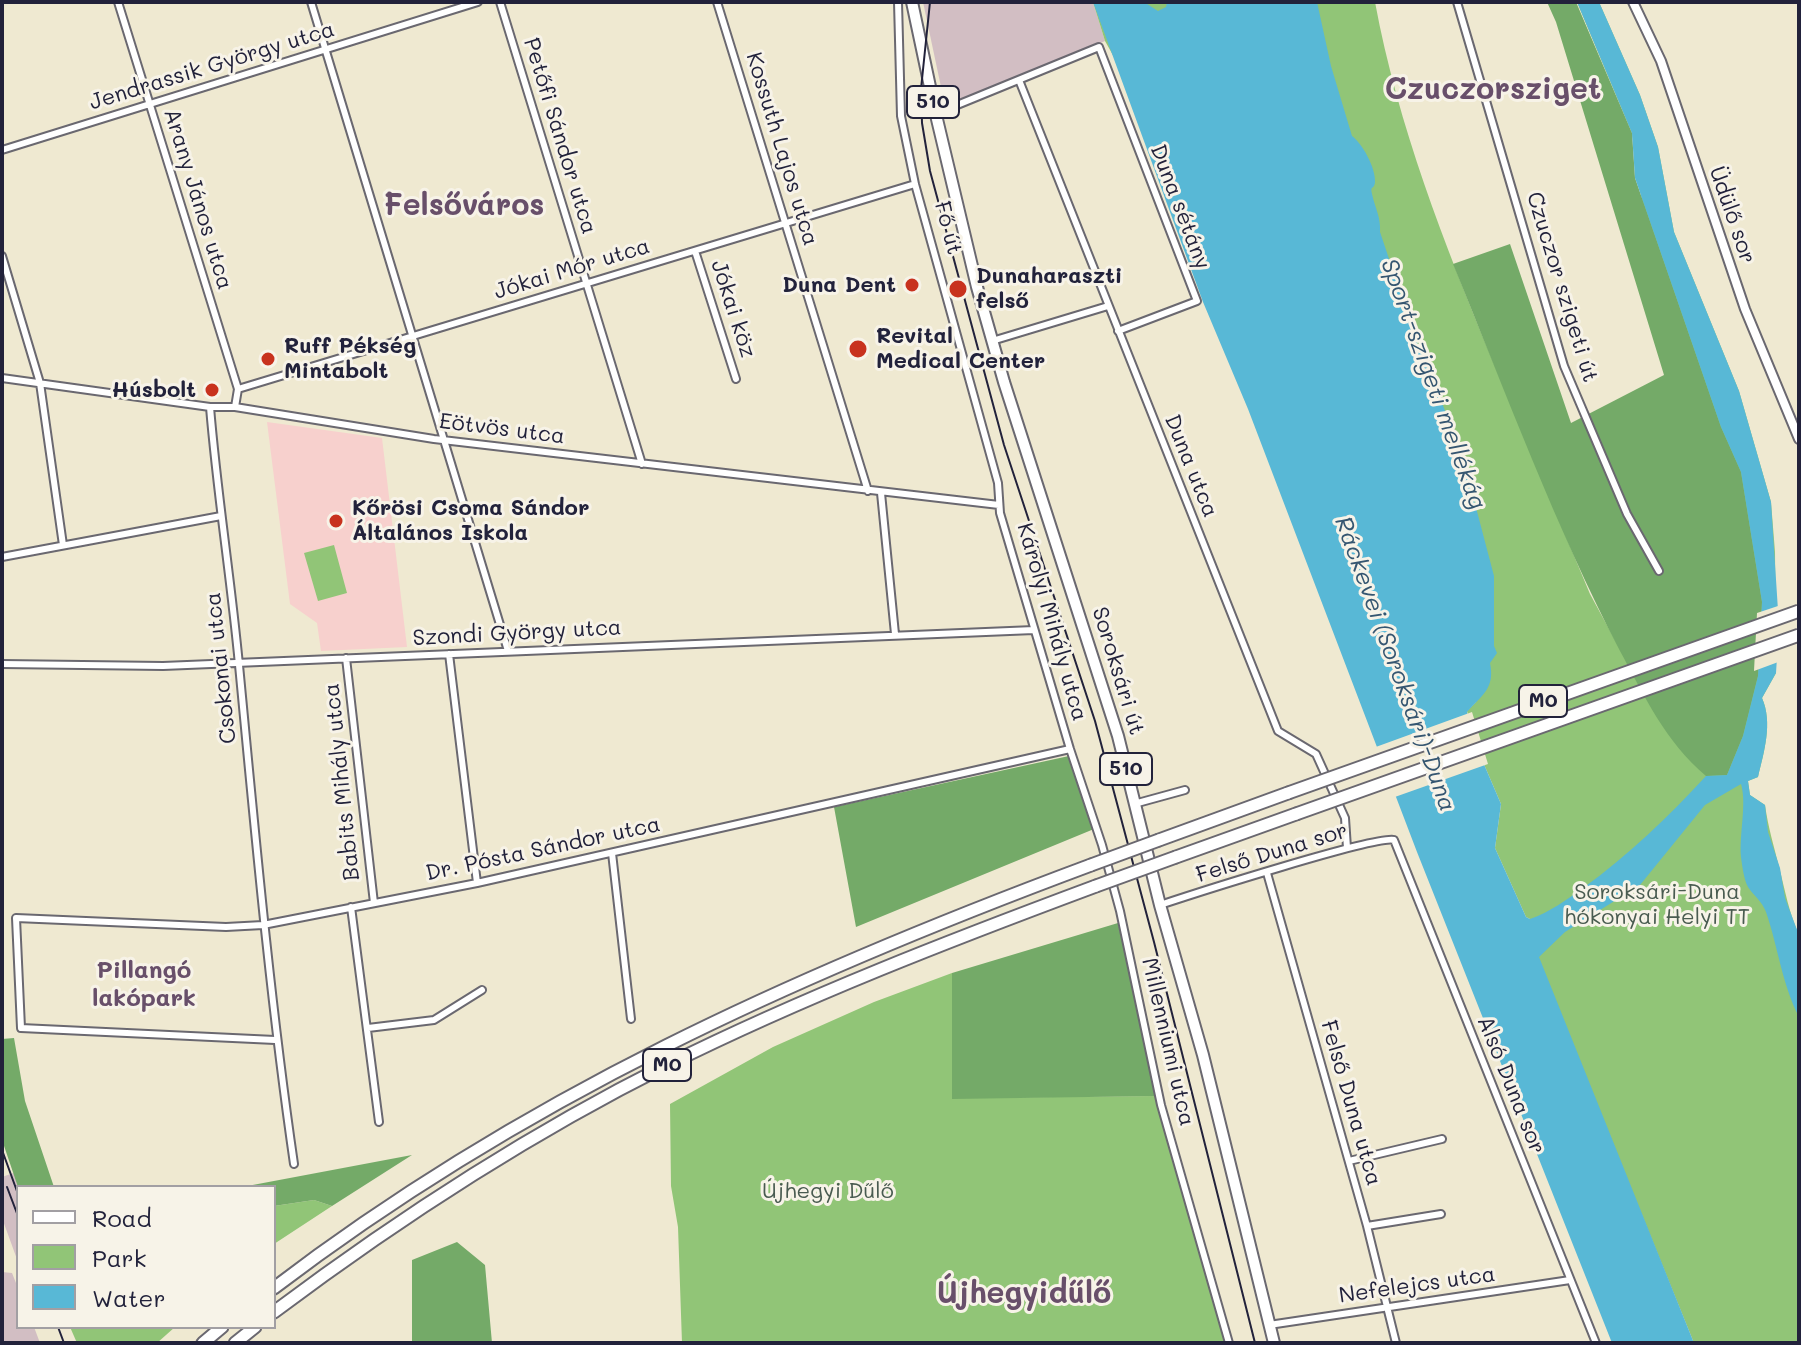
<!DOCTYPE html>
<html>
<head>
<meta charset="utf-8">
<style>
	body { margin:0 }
	#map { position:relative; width:1801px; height:1345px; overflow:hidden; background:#efe9d1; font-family:Mali,sans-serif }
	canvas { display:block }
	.frame { position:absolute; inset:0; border:4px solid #22223b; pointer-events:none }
	.legend { position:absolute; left:16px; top:1185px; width:260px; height:144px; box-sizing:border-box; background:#f7f3e8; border:2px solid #a29fa3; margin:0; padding:10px 14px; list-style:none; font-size:24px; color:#22223b }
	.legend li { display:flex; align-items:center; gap:16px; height:40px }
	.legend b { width:40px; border:2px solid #a29fa3 }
</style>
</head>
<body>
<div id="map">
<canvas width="1801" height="1345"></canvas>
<div class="frame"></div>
<ul class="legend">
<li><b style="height:10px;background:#fff"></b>Road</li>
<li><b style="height:22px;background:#91c577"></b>Park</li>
<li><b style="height:22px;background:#58b8d6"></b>Water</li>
</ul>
</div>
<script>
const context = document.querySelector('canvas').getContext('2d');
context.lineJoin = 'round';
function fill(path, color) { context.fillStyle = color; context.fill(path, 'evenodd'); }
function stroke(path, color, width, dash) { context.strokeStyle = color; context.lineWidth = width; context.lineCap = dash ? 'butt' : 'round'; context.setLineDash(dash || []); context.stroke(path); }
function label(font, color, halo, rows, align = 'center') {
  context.font = font + ' Mali,sans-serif'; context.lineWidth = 6; context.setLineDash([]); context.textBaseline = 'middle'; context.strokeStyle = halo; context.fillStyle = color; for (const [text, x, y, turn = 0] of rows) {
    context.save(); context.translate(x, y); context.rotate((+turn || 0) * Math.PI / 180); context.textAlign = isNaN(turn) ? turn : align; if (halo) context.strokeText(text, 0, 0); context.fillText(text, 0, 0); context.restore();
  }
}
fill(new Path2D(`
	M 267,422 L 382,438 L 407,647 L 321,651 L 317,623 L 290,604 Z`), '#f7d0cd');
fill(new Path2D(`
	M 923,2 L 1093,2 L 1105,41 L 953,105 L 941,87 Z
	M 22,1170 L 28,1187 L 18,1187 L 18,1262 L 2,1218 L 2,1177 Z
	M 2,1272 L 12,1273 L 18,1288 L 18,1327 L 34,1327 L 40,1343 L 2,1343 Z`), '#d2bec3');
fill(new Path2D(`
	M 1093,2 L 1375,2 C 1398,126 1444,243 1492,359 C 1525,437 1557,516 1590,594 L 1615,640 L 1726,775 L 1632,133 L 1577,2 L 1599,2 L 1640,95 L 1658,147 L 1674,232 L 1739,391 L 1771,502 L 1775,552 L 1776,673 L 1762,698 C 1773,723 1764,752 1758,777 L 1748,781 L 1750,795 L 1765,805 C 1768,827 1774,846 1779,867 C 1785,890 1789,913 1799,935 L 1799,1343 L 1694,1343 L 1540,965 L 1530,919 L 1526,917 L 1495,848 L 1501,804 L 1477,748 L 1467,711 L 1476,702 L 1105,41 Z
	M 334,545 L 347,593 L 318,601 L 304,553 Z
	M 952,973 L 952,1098 L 1156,1096 L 1225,1343 L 682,1343 L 678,1227 L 671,1186 L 670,1104 L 773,1047 L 874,1002 Z
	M 314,1200 L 332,1206 L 274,1244 L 274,1206 Z
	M 70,1327 L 175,1327 L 157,1343 L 77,1343 Z`), '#91c577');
fill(new Path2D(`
	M 1547,2 L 1576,2 L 1632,133 L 1635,178 L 1721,427 L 1741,472 L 1762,602 L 1758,676 L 1743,736 L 1727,775 L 1706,776 C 1665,741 1645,697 1620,651 C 1555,526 1506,393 1453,264 L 1510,244 L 1571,423 L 1664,375 L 1556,22 Z
	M 1069,756 L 1094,829 L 856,927 L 834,807 Z
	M 1118,923 L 1156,1096 L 952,1099 L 952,973 Z
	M 14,1038 L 25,1101 L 54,1187 L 18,1187 L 2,1140 L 2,1039 Z
	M 412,1155 L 332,1206 L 314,1200 L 274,1206 L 274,1187 L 242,1187 Z
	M 457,1242 L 485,1265 L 492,1343 L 412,1343 L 412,1260 Z`), '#74aa68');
fill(new Path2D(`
	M 1093,2 L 1144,2 L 1158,11 L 1166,7 L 1167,2 L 1317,2 L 1331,66 L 1352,136 C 1362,143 1376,168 1375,182 C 1374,191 1370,184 1372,194 C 1375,208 1381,217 1380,232 L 1419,348 L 1444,408 L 1469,481 L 1494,576 L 1494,646 L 1497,653 L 1490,663 C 1495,688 1483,694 1467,712 L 1477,748 L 1501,804 L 1495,848 L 1526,917 L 1530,919 C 1550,912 1566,900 1583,888 C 1629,855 1668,817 1706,776 L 1727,775 L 1743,736 L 1758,676 L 1762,602 L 1741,472 L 1721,427 L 1635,178 L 1632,133 L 1577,2 L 1599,2 L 1640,95 L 1658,147 L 1674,232 L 1739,391 L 1771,502 L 1779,626 L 1776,673 L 1762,698 C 1773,723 1764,752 1758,777 L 1748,781 L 1750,795 L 1765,805 L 1768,832 L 1780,868 L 1785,898 L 1799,935 L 1799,1017 C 1782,984 1778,947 1766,912 C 1762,901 1754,896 1748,887 C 1744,880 1742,865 1741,857 C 1739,834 1747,804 1741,784 L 1705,805 L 1640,885 L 1565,932 L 1539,957 L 1694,1343 L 1612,1343 L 1417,852 L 1248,409 L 1203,302 Z`), '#58b8d6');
fill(new Path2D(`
	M 1781,605 L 1783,626 L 1781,661 L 1754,671 L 1757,613 Z
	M 1472,712 L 1488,764 L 1392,798 L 1373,748 Z`), '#efe9d1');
const minor = new Path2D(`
	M 118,2 L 238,389 L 235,407
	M 311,2 L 508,651
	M 500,2 L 642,464
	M 717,2 L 868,491
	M 898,2 L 901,116 L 915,184 L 998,483 L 1000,513 L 1070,749 L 1102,845 L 1120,911 L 1161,1105 L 1229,1343
	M 1457,2 L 1564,366 L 1627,514 L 1659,571
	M 1019,80 L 1278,731 L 1316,754 L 1345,818 L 1347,848
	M 940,112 L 1099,47 L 1197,301 L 1118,331
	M 2,150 L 478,2
	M 695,251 L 736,379
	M 2,256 L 40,383 L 63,545
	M 992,341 L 1108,306
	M 2,378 L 210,407 L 235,407 L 434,439 L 999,505
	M 238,389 L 915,184
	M 210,407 C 217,493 231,579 239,665 C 255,832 270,999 294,1164
	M 881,493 L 895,634
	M 2,557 L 221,516
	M 449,654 L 477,883
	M 346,658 L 374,903
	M 2,664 L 163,666 L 1034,630
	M 1134,804 L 1185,790
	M 612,853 L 631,1019
	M 1267,873 L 1367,1226 L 1396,1343
	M 1160,905 C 1190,895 1377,835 1394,840 L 1596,1343
	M 351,907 L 379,1122
	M 368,1028 L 434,1020 L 482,990
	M 275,1040 L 21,1028 L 16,918 L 226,927 L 263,925 L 477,883 L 1070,749
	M 1349,1161 L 1442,1139
	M 1367,1226 L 1441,1214
	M 1269,1325 L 1570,1280`);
const tertiary = new Path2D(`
	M 1633,2 L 1661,61 L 1745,309 L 1799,439`);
const primary = new Path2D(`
	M 912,2 L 936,115 L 977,287 L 1004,382 L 1118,736 L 1160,905 L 1203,1055 L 1274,1343`);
const trunk = new Path2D(`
	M 1159,840 L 1288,793
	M 1176,857 L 1296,814
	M 274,1288 C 524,1097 798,974 1091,865
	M 274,1312 C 398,1219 529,1134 667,1065 C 806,996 951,940 1096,886
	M 203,1343 L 222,1327
	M 235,1343 L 255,1327`);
stroke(minor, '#6a6870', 10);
stroke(tertiary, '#6a6870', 12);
stroke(primary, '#6a6870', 14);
stroke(trunk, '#6a6870', 15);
stroke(minor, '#fff', 6);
stroke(tertiary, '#fff', 8);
stroke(primary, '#fff', 10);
stroke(trunk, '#fff', 11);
stroke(new Path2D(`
	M 930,2 L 921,89 L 922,123 L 930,171 L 1004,445 L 1095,721 L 1154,942 L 1255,1343`), '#22223b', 2);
stroke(new Path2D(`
	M 2,1150 L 18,1194
	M 7,1187 L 18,1216
	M 58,1327 L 64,1343`), '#22223b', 2);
const trunkBridge = new Path2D(`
	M 1288,793 L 1799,611
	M 1296,814 L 1799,635
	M 1091,865 L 1159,840
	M 1096,886 L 1176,857`);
stroke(trunkBridge, '#6a6870', 15, []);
stroke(trunkBridge, '#fff', 11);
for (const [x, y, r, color] of [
	[912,285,8,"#c8321e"],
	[958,289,10,"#c8321e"],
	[858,349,10,"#c8321e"],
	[268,359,8,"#c8321e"],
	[212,390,8,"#c8321e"],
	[336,521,8,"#c8321e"]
]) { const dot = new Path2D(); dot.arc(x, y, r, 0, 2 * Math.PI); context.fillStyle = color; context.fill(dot); stroke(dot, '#f7f3e8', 3); }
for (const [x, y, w] of [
	[933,102,52],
	[1543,701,48],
	[1126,769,52],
	[667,1065,48]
]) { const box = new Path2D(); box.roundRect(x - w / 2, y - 16, w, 32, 6); context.fillStyle = '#f7f3e8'; context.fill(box); stroke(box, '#22223b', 2); }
label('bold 20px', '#22223b', null, [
	["510",933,102],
	["M0",1543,701],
	["510",1126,769],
	["M0",667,1065]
]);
label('22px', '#22223b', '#f7f3e8', [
	["Jendrassik György utca",212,66,-17],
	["Petőfi Sándor utca",560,136,73],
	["Kossuth Lajos utca",782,149,73],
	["Arany János utca",198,199,73],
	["Duna sétány",1180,207,69],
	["Üdülő sor",1732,215,71],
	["Fő út",948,228,75],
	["Jókai Mór utca",572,269,-17],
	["Czuczor szigeti út",1562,287,73],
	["Jókai köz",733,309,72],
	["Eötvös utca",502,429,7],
	["Duna utca",1191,466,68],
	["Károlyi Mihály utca",1052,622,74],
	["Szondi György utca",517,633,-3],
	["Csokonai utca",221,668,-96],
	["Soroksári út",1118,671,73],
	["Babits Mihály utca",342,782,-96],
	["Dr. Pósta Sándor utca",543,849,-12],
	["Felső Duna sor",1272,853,-17],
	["Millenniumi utca",1168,1042,77],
	["Alsó Duna sor",1511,1085,68],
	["Felső Duna utca",1351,1103,74],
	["Nefelejcs utca",1417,1285,-8]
]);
label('bold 22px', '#22223b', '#f7f3e8', [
	["Dunaharaszti",976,276],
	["felső",976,301],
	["Duna Dent",896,285,"right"],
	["Revital",876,336],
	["Medical Center",876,361],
	["Ruff Pékség",284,346],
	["Mintabolt",284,371],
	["Húsbolt",196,390,"right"],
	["Kőrösi Csoma Sándor",352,508],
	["Általános Iskola",352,533]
], 'left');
label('22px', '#495b50', '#f7f3e8', [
	["Soroksári-Duna",1657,892],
	["hókonyai Helyi TT",1657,917],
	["Újhegyi Dűlő",828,1191]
]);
label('italic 24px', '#355671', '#f7f3e8', [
	["Sport-szigeti mellékág",1433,384,70],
	["Ráckevei (Soroksári)-Duna",1395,664,70]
]);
label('bold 24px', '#684f6a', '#f7f3e8', [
	["Pillangó",144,971],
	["lakópark",144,999]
]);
label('bold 30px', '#684f6a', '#f7f3e8', [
	["Czuczorsziget",1493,90],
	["Felsőváros",464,206],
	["Újhegyidűlő",1024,1294]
]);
</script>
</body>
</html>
